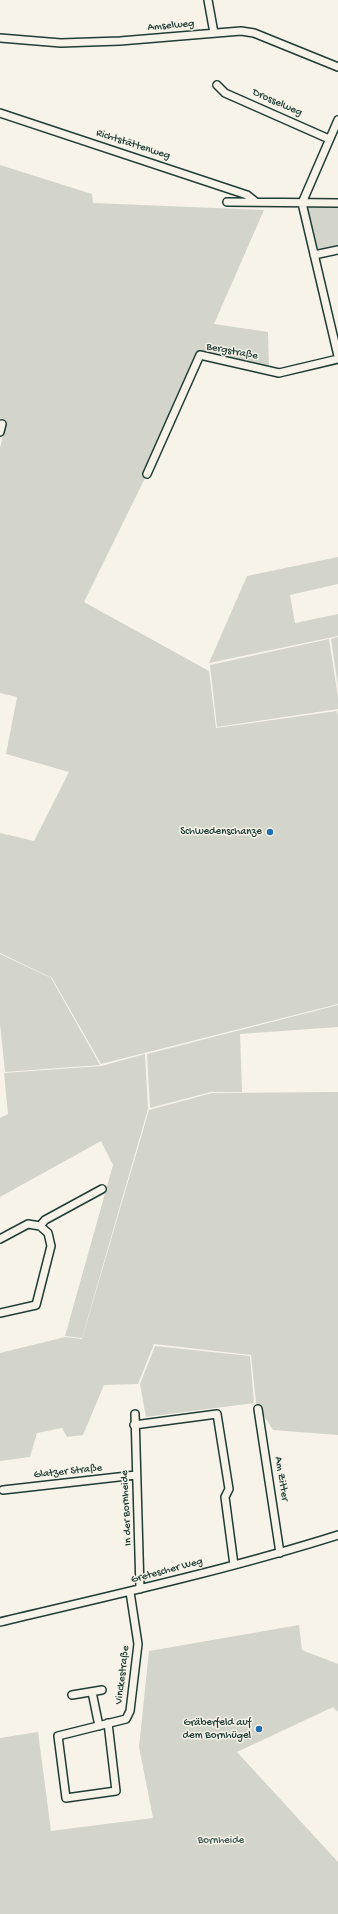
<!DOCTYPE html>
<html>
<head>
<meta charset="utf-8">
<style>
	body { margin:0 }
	canvas { display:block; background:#f7f3e8 }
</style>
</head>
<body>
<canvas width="338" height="1914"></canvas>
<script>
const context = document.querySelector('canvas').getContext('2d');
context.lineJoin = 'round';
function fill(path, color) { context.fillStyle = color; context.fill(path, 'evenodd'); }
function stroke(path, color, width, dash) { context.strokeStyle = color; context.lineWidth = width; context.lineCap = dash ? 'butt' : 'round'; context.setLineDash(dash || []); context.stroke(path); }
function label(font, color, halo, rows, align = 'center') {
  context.font = font + ' "Gochi Hand",sans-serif'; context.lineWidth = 3; context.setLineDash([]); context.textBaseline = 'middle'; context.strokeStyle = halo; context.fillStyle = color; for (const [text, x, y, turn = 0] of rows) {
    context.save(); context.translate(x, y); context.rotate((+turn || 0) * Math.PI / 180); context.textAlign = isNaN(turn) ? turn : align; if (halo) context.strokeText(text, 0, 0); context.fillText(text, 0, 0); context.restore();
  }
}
fill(new Path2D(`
	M 0,165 L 92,194 L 93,203 L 264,210 L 214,324 L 268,332 L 269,368 L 200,355 L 147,474 L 84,602 L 209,671 L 216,728 L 337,711 L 338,716 L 338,1004 L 101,1064 L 52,978 L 0,953 L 0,833 L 34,841 L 69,772 L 6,754 L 17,697 L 0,693 L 0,448 L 4,431 L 0,430 Z
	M 305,206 L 338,206 L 338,245 L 315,249 Z
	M 338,557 L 338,584 L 290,595 L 295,623 L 338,614 L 338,636 L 209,663 L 247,576 Z
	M 338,637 L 338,687 L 331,639 Z
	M 329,639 L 338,697 L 338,709 L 217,727 L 210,665 Z
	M 0,954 L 51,978 L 100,1065 L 5,1072 L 0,1024 Z
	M 338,1005 L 338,1027 L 240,1034 L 242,1092 L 211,1092 L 150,1108 L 147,1054 Z
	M 145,1054 L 148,1109 L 82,1338 L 65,1336 L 113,1165 L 101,1141 L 0,1197 L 0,1118 L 8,1114 L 4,1073 L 101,1066 Z
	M 338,1092 L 338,1435 L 273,1430 L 256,1403 L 251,1355 L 154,1344 L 138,1384 L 104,1385 L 83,1435 L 67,1437 L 62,1428 L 37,1433 L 30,1457 L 0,1461 L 0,1353 L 65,1337 L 82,1339 L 149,1110 L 212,1093 Z
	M 155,1346 L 250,1356 L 254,1403 L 146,1417 L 140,1384 Z
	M 299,1625 L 302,1650 L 338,1664 L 338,1712 L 333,1707 L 237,1752 L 338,1862 L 338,1914 L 0,1914 L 0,1738 L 38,1732 L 51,1831 L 153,1818 L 139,1747 L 149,1651 Z`), '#d3d5ca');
const minor = new Path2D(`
	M 208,0 L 214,33
	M 0,38 L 61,43 L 120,41 L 241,31 L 254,33 L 338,67
	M 217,85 L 225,93 L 329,139
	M 0,113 L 247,195 L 256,202
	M 338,120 L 302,203 L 338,356
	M 227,202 L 338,203
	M 314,255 L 338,250
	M 0,432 L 2,424
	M 147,474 L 200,355 L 279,373 L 338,359
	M 40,1226 L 45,1220 L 102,1189
	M 0,1239 L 28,1224 L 40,1226 L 48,1233 L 51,1246 L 36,1305 L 0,1313
	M 258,1409 L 280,1553
	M 135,1414 L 140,1589
	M 134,1425 L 217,1414 L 229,1489 L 225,1497 L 234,1565
	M 3,1490 L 136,1475
	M 0,1622 C 113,1595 227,1570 338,1535
	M 92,1692 L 99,1726
	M 72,1695 L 102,1690
	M 108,1723 L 116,1791 L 66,1798 L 58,1736 L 126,1719 L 130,1711 L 138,1644 L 130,1592`);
stroke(minor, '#1f3d34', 10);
stroke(minor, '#f7f3e8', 7);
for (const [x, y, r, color] of [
	[270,832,4,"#1f6fb2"],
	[259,1729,4,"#1f6fb2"]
]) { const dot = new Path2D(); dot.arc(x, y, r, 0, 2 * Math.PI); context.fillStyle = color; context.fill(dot); stroke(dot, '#f7f3e8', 1.5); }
label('11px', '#1f3d34', '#f7f3e8', [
	["Amselweg",171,26,-5],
	["Drosselweg",277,103,24],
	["Richtstättenweg",133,145,18],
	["Bergstraße",232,352,11],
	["Glatzer Straße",68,1472,-6],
	["Am Zitter",281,1479,81],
	["In der Bornheide",127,1508,-93],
	["Gretescher Weg",167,1571,-15],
	["Vinckestraße",123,1675,-83]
]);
label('11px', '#1f3d34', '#f7f3e8', [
	["Schwedenschanze",262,832],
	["Gräberfeld auf",251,1723],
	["dem Bornhügel",251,1736]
], 'right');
label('11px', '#435b52', '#f7f3e8', [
	["Bornheide",221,1841]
]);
</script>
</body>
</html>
